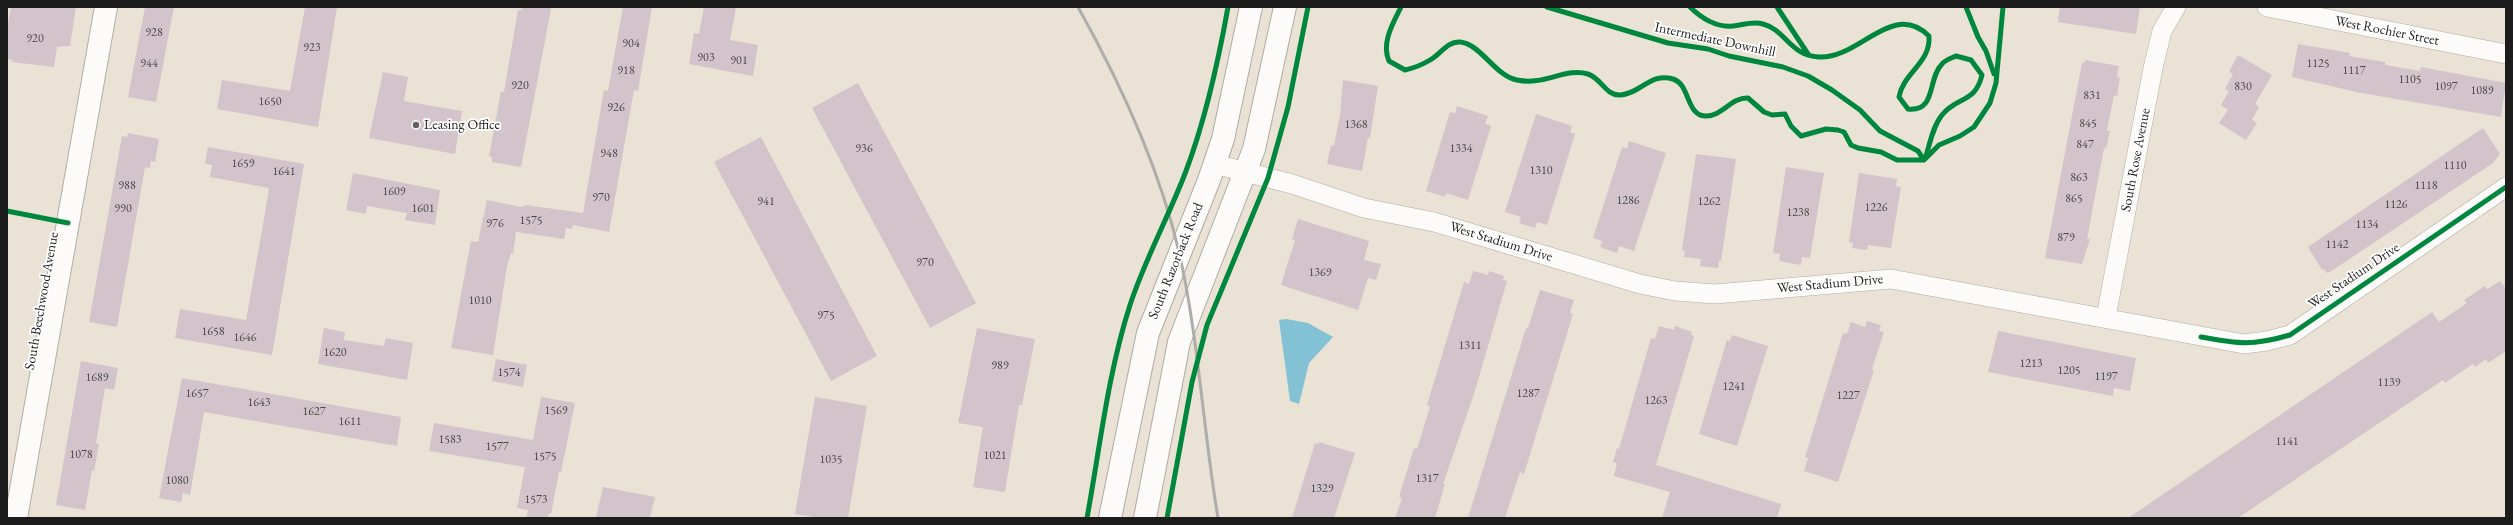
<!DOCTYPE html>
<html>
<head>
<meta charset="utf-8">
<style>
	body { margin:0 }
	#map { position:relative; width:2513px; height:525px; overflow:hidden; background:#eae2d4; font-family:"EB Garamond",serif }
	canvas { display:block }
	.frame { position:absolute; inset:0; border:8px solid #1c1c1c; pointer-events:none }
</style>
</head>
<body>
<div id="map">
<canvas width="2513" height="525"></canvas>
<div class="frame"></div>
</div>
<script>
const context = document.querySelector('canvas').getContext('2d');
context.lineJoin = 'round';
function fill(path, color) { context.fillStyle = color; context.fill(path, 'evenodd'); }
function stroke(path, color, width, dash) { context.strokeStyle = color; context.lineWidth = width; context.lineCap = dash ? 'butt' : 'round'; context.setLineDash(dash || []); context.stroke(path); }
function label(font, color, halo, rows, align = 'center') {
  context.font = font + ' "EB Garamond",serif'; context.lineWidth = 3.5; context.setLineDash([]); context.textBaseline = 'middle'; context.strokeStyle = halo; context.fillStyle = color; for (const [text, x, y, turn = 0] of rows) {
    context.save(); context.translate(x, y); context.rotate((+turn || 0) * Math.PI / 180); context.textAlign = isNaN(turn) ? turn : align; if (halo) context.strokeText(text, 0, 0); context.fillText(text, 0, 0); context.restore();
  }
}
fill(new Path2D(`
	M 1286,319 L 1308,323 L 1333,337 L 1309,363 L 1299,404 L 1290,401 L 1279,320 Z`), '#83c2d5');
fill(new Path2D(`
	M 11,7 L 76,7 L 70,46 L 57,47 L 54,67 L 12,62 L 13,60 L 7,59 L 7,30 Z
	M 145,7 L 174,7 L 156,102 L 128,97 Z
	M 305,7 L 337,7 L 318,127 L 217,109 L 222,80 L 290,91 Z
	M 522,7 L 550,7 L 551,9 L 521,167 L 492,162 L 492,157 L 489,156 L 501,91 L 504,92 L 518,10 L 522,10 Z
	M 623,7 L 652,7 L 638,91 L 634,90 L 609,232 L 573,225 L 572,229 L 566,228 L 564,239 L 516,232 L 513,254 L 511,253 L 507,266 L 493,355 L 451,348 L 471,241 L 478,242 L 487,200 L 521,207 L 526,205 L 583,213 L 604,90 L 608,91 Z
	M 704,7 L 736,7 L 730,40 L 758,45 L 753,76 L 689,64 L 694,33 L 699,34 Z
	M 2060,7 L 2140,7 L 2136,34 L 2058,22 Z
	M 2298,44 L 2350,53 L 2349,56 L 2385,62 L 2385,65 L 2420,71 L 2421,67 L 2506,83 L 2501,117 L 2361,93 L 2292,77 Z
	M 2238,55 L 2272,75 L 2255,104 L 2259,107 L 2252,120 L 2257,123 L 2246,140 L 2219,123 L 2228,110 L 2221,105 L 2229,91 L 2225,89 L 2233,74 L 2229,72 Z
	M 2085,60 L 2119,66 L 2117,77 L 2120,78 L 2117,96 L 2114,95 L 2107,131 L 2110,131 L 2106,149 L 2104,148 L 2087,239 L 2090,239 L 2082,264 L 2045,258 L 2082,63 L 2084,63 Z
	M 383,72 L 408,77 L 404,101 L 462,111 L 455,154 L 369,138 Z
	M 1343,80 L 1378,86 L 1370,138 L 1368,138 L 1362,171 L 1327,164 L 1331,145 L 1334,146 L 1340,115 Z
	M 858,83 L 976,303 L 930,328 L 812,108 Z
	M 1457,106 L 1488,116 L 1485,124 L 1491,126 L 1468,200 L 1446,193 L 1445,197 L 1426,191 L 1450,112 L 1455,113 Z
	M 1536,114 L 1572,126 L 1570,132 L 1575,134 L 1547,225 L 1537,222 L 1535,228 L 1519,223 L 1521,217 L 1505,212 Z
	M 2483,128 L 2500,154 L 2493,163 L 2333,270 L 2327,273 L 2324,269 L 2322,270 L 2308,247 Z
	M 128,133 L 159,139 L 155,162 L 151,161 L 150,168 L 145,167 L 117,327 L 89,322 L 122,136 L 127,137 Z
	M 761,137 L 877,356 L 831,381 L 714,162 Z
	M 1629,141 L 1666,153 L 1634,251 L 1619,246 L 1617,253 L 1600,247 L 1602,241 L 1593,238 L 1622,147 L 1627,149 Z
	M 208,147 L 304,164 L 272,355 L 175,338 L 180,309 L 246,320 L 263,225 L 269,188 L 210,177 L 212,165 L 205,164 Z
	M 1696,154 L 1736,159 L 1721,261 L 1719,261 L 1718,268 L 1700,266 L 1701,259 L 1684,257 L 1685,251 L 1682,250 Z
	M 1786,167 L 1824,173 L 1810,258 L 1802,257 L 1801,265 L 1779,261 L 1780,254 L 1773,253 Z
	M 353,173 L 440,190 L 435,225 L 405,220 L 407,213 L 367,206 L 366,214 L 346,210 Z
	M 1859,173 L 1897,179 L 1896,186 L 1901,187 L 1891,248 L 1868,245 L 1867,250 L 1852,248 L 1853,243 L 1849,242 Z
	M 1298,219 L 1369,241 L 1364,260 L 1381,264 L 1376,280 L 1368,278 L 1358,310 L 1281,285 L 1295,240 L 1292,239 Z
	M 1473,271 L 1488,275 L 1489,271 L 1504,276 L 1503,280 L 1507,281 L 1474,394 L 1443,484 L 1445,484 L 1435,518 L 1395,518 L 1402,498 L 1399,497 L 1414,448 L 1417,449 L 1430,407 L 1427,405 L 1464,282 L 1469,284 Z
	M 2500,281 L 2506,289 L 2506,351 L 2488,363 L 2486,359 L 2475,367 L 2473,364 L 2445,383 L 2443,380 L 2238,518 L 2128,518 L 2432,312 L 2439,322 L 2467,303 L 2464,300 L 2485,286 L 2487,289 Z
	M 1540,290 L 1574,300 L 1570,313 L 1573,314 L 1524,474 L 1520,472 L 1505,518 L 1468,518 L 1526,328 L 1528,328 Z
	M 1867,321 L 1881,325 L 1879,331 L 1884,332 L 1872,369 L 1874,370 L 1838,482 L 1804,471 L 1808,458 L 1805,457 L 1843,333 L 1847,334 L 1851,322 L 1865,327 Z
	M 1659,326 L 1674,330 L 1675,326 L 1692,332 L 1691,335 L 1694,336 L 1656,465 L 1781,504 L 1777,518 L 1662,518 L 1670,492 L 1614,476 L 1617,463 L 1613,462 L 1617,448 L 1619,449 L 1651,338 L 1655,339 Z
	M 324,328 L 345,332 L 344,340 L 384,346 L 386,338 L 413,343 L 407,380 L 318,364 Z
	M 977,328 L 1035,339 L 1022,405 L 1019,405 L 1005,492 L 973,487 L 983,427 L 958,423 Z
	M 1998,331 L 2136,358 L 2130,391 L 2114,388 L 2113,396 L 1988,372 Z
	M 1732,335 L 1768,346 L 1737,446 L 1699,434 L 1727,340 L 1730,341 Z
	M 496,359 L 527,365 L 523,387 L 492,381 Z
	M 81,361 L 118,368 L 114,390 L 105,388 L 96,443 L 99,444 L 94,471 L 92,470 L 85,510 L 56,505 Z
	M 182,378 L 401,417 L 397,446 L 204,412 L 190,495 L 183,493 L 181,502 L 159,498 Z
	M 541,397 L 575,403 L 561,472 L 559,472 L 551,514 L 549,513 L 548,518 L 526,518 L 528,510 L 517,508 L 525,467 L 429,451 L 434,423 L 533,440 Z
	M 815,397 L 867,406 L 848,518 L 819,518 L 795,514 Z
	M 1319,442 L 1355,453 L 1334,518 L 1292,518 L 1315,443 L 1319,444 Z
	M 603,487 L 655,497 L 650,518 L 596,518 Z`), '#d2c4ca');
const street = new Path2D(`
	M 2267,7 L 2506,54
	M 1215,164 L 1292,184 L 1364,208 L 1434,222 L 1640,284 L 1675,291 L 1715,294 L 1891,279 L 2244,344 L 2267,341 L 2290,335 L 2506,187
	M 2106,317 L 2153,68 L 2162,31 L 2176,7`);
const secondary = new Path2D(`
	M 16,518 L 106,7
	M 1110,518 L 1148,333 L 1209,180 L 1223,139 L 1251,7
	M 1145,518 L 1179,342 L 1254,149 L 1285,7`);
stroke(street, '#b0aba2', 20);
stroke(secondary, '#b0aba2', 24);
stroke(street, '#fcfbf9', 19);
stroke(secondary, '#fcfbf9', 22);
stroke(new Path2D(`
	M 1078,7 C 1121,84 1159,166 1179,252 C 1199,340 1203,430 1218,518`), '#aeadab', 3);
stroke(new Path2D(`
	M 1401,7 C 1393,23 1381,43 1389,61 L 1405,70 C 1414,68 1422,65 1430,60 C 1440,55 1447,41 1460,42 C 1481,44 1495,76 1517,80 C 1544,86 1566,67 1588,74 C 1601,78 1606,96 1620,95 C 1640,94 1651,72 1673,79 C 1690,84 1686,115 1705,116 C 1722,117 1731,97 1748,98 L 1764,112 L 1772,115 L 1785,114 L 1791,126 L 1801,136 L 1826,129 L 1838,130 L 1844,132 L 1851,145 L 1858,148 L 1881,152 L 1897,160 L 1924,160 L 1939,145 L 1960,136 L 1974,127 L 1990,103 L 1996,83 L 2003,7
	M 1547,7 L 1668,43 L 1708,49 L 1729,56 L 1783,67 L 1808,76 L 1832,90 L 1860,110 L 1880,131 L 1918,151 L 1924,160
	M 1690,7 C 1701,18 1717,28 1733,26 C 1743,25 1753,21 1763,24 C 1786,30 1789,55 1819,57 C 1860,59 1892,0 1929,36 C 1931,63 1903,73 1899,97 L 1908,109 C 1937,112 1927,79 1942,64 C 1945,60 1952,58 1956,56 L 1971,60 L 1982,75 C 1975,104 1957,96 1942,115 C 1933,126 1930,143 1926,156
	M 1777,7 L 1808,54
	M 1966,7 L 1978,37 L 1986,51 L 1994,74
	M 7,211 L 68,223
	M 2201,337 C 2239,344 2252,346 2290,335 L 2506,187
	M 1087,518 C 1100,447 1108,373 1130,305 C 1145,259 1169,216 1186,171 C 1206,118 1218,63 1228,7
	M 1167,518 L 1192,382 L 1207,325 L 1268,178 L 1288,107 L 1308,7`), '#00873e', 5);
for (const [x, y, r, color] of [
	[416,125,4,"#64615c"]
]) { const dot = new Path2D(); dot.arc(x, y, r, 0, 2 * Math.PI); context.fillStyle = color; context.fill(dot); stroke(dot, '#fff', 1.5); }
label('12px', '#4a4648', null, [
	["928",154,33],
	["920",35,39],
	["904",631,44],
	["923",312,48],
	["903",706,58],
	["901",739,61],
	["944",149,64],
	["1125",2318,64],
	["918",626,71],
	["1117",2354,71],
	["1105",2410,80],
	["920",520,86],
	["830",2243,87],
	["1097",2446,87],
	["1089",2482,91],
	["831",2092,96],
	["1650",270,102],
	["926",616,108],
	["845",2088,124],
	["1368",1356,125],
	["847",2085,145],
	["936",864,149],
	["1334",1461,149],
	["948",609,154],
	["1659",243,164],
	["1110",2455,166],
	["1310",1541,171],
	["1641",284,172],
	["863",2079,178],
	["988",127,186],
	["1118",2426,186],
	["1609",394,192],
	["970",601,198],
	["865",2074,199],
	["1286",1628,201],
	["941",766,202],
	["1262",1709,202],
	["1126",2396,205],
	["1226",1876,208],
	["990",123,209],
	["1601",423,209],
	["1238",1798,213],
	["1575",531,221],
	["976",495,224],
	["1134",2367,225],
	["879",2066,238],
	["1142",2337,245],
	["970",925,263],
	["1369",1320,273],
	["1010",480,301],
	["975",826,316],
	["1658",213,332],
	["1646",245,338],
	["1311",1470,346],
	["1620",335,353],
	["1213",2031,364],
	["989",1000,366],
	["1205",2069,371],
	["1574",509,373],
	["1197",2106,377],
	["1689",97,378],
	["1139",2389,383],
	["1241",1734,387],
	["1657",197,394],
	["1287",1528,394],
	["1227",1848,396],
	["1263",1656,401],
	["1643",259,403],
	["1569",556,411],
	["1627",314,412],
	["1611",350,422],
	["1583",450,440],
	["1141",2287,442],
	["1577",497,447],
	["1078",81,455],
	["1021",995,456],
	["1575",545,457],
	["1035",831,460],
	["1317",1427,479],
	["1080",177,481],
	["1329",1322,489],
	["1573",536,500]
]);
label('14px', '#1c1c1c', '#fff', [
	["West Rochier Street",2387,31,11],
	["Intermediate Downhill",1715,40,12],
	["South Rose Avenue",2136,160,-79],
	["West Stadium Drive",1501,242,17],
	["South Razorback Road",1176,261,-68],
	["West Stadium Drive",2354,276,-34],
	["West Stadium Drive",1830,284,-5],
	["South Beechwood Avenue",42,301,-80]
]);
label('14px', '#1c1c1c', '#fff', [
	["Leasing Office",424,125]
], 'left');
</script>
</body>
</html>
